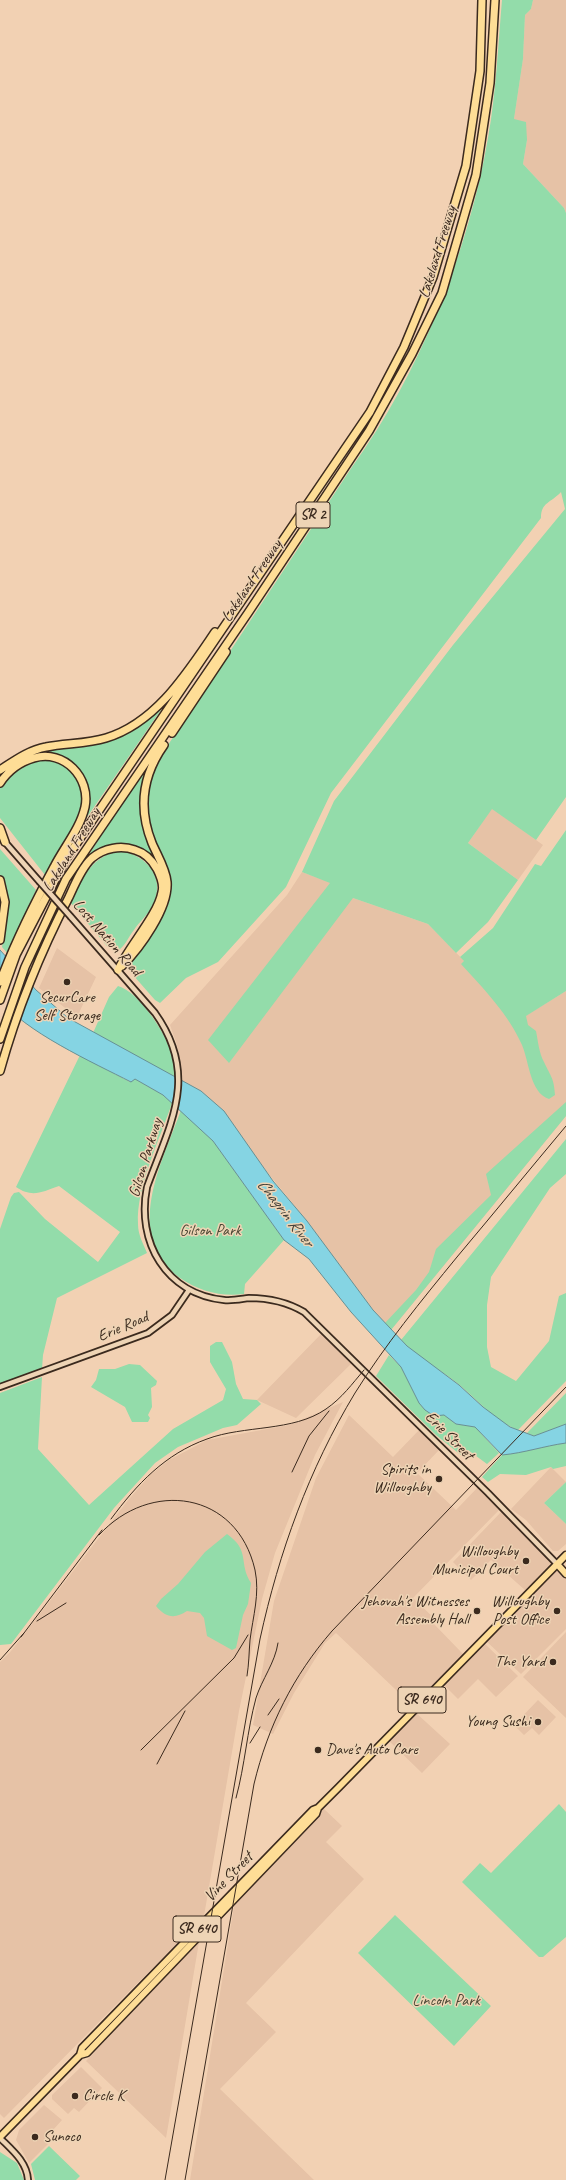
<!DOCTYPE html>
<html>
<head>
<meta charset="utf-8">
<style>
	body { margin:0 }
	canvas { display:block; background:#f2d1b3 }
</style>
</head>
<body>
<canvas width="566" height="2180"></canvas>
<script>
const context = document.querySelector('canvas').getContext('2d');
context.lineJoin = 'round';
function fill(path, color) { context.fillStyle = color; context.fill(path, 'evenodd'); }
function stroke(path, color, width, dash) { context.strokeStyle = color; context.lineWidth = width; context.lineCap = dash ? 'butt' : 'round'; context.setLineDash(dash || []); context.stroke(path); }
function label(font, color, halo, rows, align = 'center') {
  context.font = font + ' Caveat,sans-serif'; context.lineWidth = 3; context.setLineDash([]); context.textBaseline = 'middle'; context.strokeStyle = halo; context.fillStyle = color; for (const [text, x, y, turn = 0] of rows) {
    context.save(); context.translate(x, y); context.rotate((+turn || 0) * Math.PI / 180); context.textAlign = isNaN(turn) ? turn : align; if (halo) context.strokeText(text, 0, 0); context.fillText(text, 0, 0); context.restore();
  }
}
fill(new Path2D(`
	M 533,0 L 566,0 L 566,213 L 564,208 L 523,164 L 527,140 L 514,119 L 523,59 L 525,15 L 531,9 Z
	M 492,808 L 543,845 L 518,880 L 468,843 Z
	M 302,872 L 329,882 L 353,898 L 428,924 L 475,972 L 517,1021 L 566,991 L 566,1116 L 391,1330 L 373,1310 L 307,1221 L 201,1091 L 183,1082 L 177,1045 L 170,1025 L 287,895 Z
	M 57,948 L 96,977 L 77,1017 L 39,988 Z
	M 323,1332 L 353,1362 L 296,1418 L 257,1400 Z
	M 343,1402 L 315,1455 L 275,1553 L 262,1599 L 239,1711 L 204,1916 L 4,2118 L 0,2114 L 0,1662 L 11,1651 L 129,1499 L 150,1475 L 169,1460 L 207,1440 L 289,1425 Z
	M 349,1415 L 393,1457 L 421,1428 L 441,1448 L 417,1473 L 456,1510 L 479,1486 L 500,1509 L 413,1598 L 436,1620 L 433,1623 L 464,1655 L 414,1707 L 336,1633 L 325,1643 L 294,1693 L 273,1734 L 253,1725 L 274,1601 L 316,1478 Z
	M 551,1467 L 566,1482 L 544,1503 L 566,1524 L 566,1544 L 558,1551 L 553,1551 L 526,1520 L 511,1509 Z
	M 502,1511 L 554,1564 L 525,1590 L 491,1560 L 471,1580 L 453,1562 Z
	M 556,1566 L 566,1576 L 566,1629 L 521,1674 L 484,1639 Z
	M 566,1632 L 566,1718 L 523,1677 Z
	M 482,1641 L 518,1676 L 496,1697 L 478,1679 L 458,1699 L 442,1683 Z
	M 538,1700 L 556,1717 L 539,1735 L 532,1728 L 524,1735 L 514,1725 Z
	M 415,1712 L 450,1744 L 422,1773 L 388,1740 Z
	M 323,1808 L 342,1826 L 326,1842 L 364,1879 L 246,2003 L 276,2032 L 220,2089 L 314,2180 L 190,2180 L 235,1900 Z
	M 199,1942 L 171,2109 L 166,2138 L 86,2061 Z
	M 81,2067 L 102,2088 L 79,2112 L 74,2108 L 68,2114 L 52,2099 L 52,2095 Z
	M 44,2105 L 62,2120 L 44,2140 L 48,2144 L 29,2163 L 16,2140 L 19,2130 Z`), '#e6c2a6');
fill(new Path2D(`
	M 502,0 L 533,0 L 531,9 L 525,15 L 523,59 L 514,119 L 526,122 L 527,140 L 523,164 L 564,208 L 566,213 L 566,797 L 536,840 L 492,809 L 468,843 L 518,880 L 488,922 L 456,953 L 428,924 L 353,898 L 229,1063 L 208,1040 L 330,883 L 302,872 L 334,801 L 453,645 L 565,509 L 561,492 C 551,503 541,502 541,518 L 331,793 L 286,887 L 218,962 L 186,978 L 160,1003 L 155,1000 L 133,975 L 131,964 L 129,964 C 141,942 165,922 170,896 C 172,884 166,873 161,861 C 144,817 138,793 164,751 L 352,467 C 419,375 469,250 488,138 C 496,93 498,46 502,0 Z
	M 161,705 L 163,707 L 83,823 L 87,800 L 73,765 L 28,755 L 40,751 L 103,741 Z
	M 39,759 C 54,759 64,763 74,775 C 99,803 61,849 45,875 L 0,818 L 0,788 L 6,779 L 28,763 Z
	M 145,769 L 147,770 C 139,796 138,819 149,844 C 151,849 155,853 157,858 L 154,860 L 117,845 L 107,846 L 84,862 Z
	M 566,830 L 566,991 L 526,1016 L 528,1025 L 536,1031 C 538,1041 539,1053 544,1062 C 551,1077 554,1078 555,1095 L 549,1099 C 530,1093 529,1061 522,1045 C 509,1015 484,989 461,964 L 464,961 L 460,957 L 493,928 L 535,864 L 541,866 Z
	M 0,849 L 36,890 L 8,954 L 2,947 L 6,925 L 6,901 L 0,875 Z
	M 120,851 C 148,855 168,880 151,908 C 147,916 139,922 134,930 C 128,937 125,947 117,951 L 107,946 L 69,901 C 82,879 92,855 120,851 Z
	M 118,986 C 139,992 165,1032 171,1052 C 174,1060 174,1069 174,1077 L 93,1033 L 109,997 Z
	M 80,1055 L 130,1082 L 135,1079 L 163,1095 L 172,1103 C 160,1139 136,1187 138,1224 C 138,1235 143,1243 147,1253 L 57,1298 L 43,1355 L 42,1369 L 0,1384 L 0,1229 L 11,1197 L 14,1193 L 19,1192 L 45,1219 L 98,1262 L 120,1232 L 59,1186 C 42,1192 32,1198 16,1187 Z
	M 566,1102 L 566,1116 L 391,1330 L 385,1323 L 416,1290 L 429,1272 L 436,1249 L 491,1195 L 486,1174 Z
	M 181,1110 L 213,1141 L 284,1240 L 245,1284 L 244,1294 C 221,1297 199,1291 180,1278 C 122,1235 162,1163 181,1110 Z
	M 566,1139 L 566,1174 L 550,1188 L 491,1277 L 487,1305 L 487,1347 L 491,1367 L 516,1381 L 549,1341 L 559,1296 L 566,1293 L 566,1381 L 518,1430 C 494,1421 477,1399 457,1383 C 439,1369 417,1357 401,1340 Z
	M 216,1342 L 222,1342 L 232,1362 L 236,1384 L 243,1399 L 257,1400 L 261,1404 L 237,1425 L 223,1428 L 178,1447 L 155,1463 L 114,1508 L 11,1644 L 0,1645 L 0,1393 L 42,1377 L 38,1449 L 89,1505 L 173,1429 L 223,1400 L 226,1389 L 210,1362 L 210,1346 Z
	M 389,1355 L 401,1367 L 419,1403 L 425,1410 L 434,1416 L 444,1415 L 456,1424 L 475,1427 L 499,1453 L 487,1464 L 468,1450 L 462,1456 L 436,1435 L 376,1376 Z
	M 129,1364 L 140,1365 L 157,1381 L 156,1385 L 151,1388 L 152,1407 L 148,1415 L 150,1418 L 148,1422 L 132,1422 L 125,1407 L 91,1387 L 96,1380 L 99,1369 L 115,1369 Z
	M 566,1393 L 566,1424 L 534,1436 L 527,1433 Z
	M 566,1443 L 566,1466 L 553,1469 L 551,1467 L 526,1475 L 500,1474 L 488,1482 L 482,1477 L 502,1455 C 524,1453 544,1446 566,1443 Z
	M 566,1482 L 566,1524 L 544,1503 Z
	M 227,1534 C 251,1551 238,1563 251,1583 L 248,1604 L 243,1615 L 236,1648 L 232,1650 L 207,1636 L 204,1618 L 200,1613 L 187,1611 C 175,1619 166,1618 156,1606 L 161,1599 L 178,1584 L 205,1552 Z
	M 559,1804 L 566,1812 L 566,1937 L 543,1957 L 539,1957 L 462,1882 L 480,1863 L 491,1873 Z
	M 395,1915 L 491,2006 L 454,2046 L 358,1953 Z
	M 49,2146 L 80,2176 L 76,2180 L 35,2180 L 31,2164 Z
	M 0,2152 L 17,2163 L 24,2180 L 0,2180 Z`), '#93dcaa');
const water = new Path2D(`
	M 0,950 L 36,990 L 68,1018 L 201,1091 L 224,1111 L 273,1181 L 307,1221 L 373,1310 L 407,1346 L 459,1385 L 483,1407 L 510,1427 L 534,1436 L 566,1424 L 566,1443 C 544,1446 524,1453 502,1455 L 475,1427 L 456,1424 L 444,1415 L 434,1416 L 425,1410 L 419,1403 L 401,1367 L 351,1312 L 309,1259 L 284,1240 L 213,1141 L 163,1095 L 135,1079 L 131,1082 C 94,1063 23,1031 0,999 Z`);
fill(water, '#85d4e3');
stroke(water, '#679094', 1);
fill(new Path2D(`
	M 7,955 L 32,983 L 19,1019 L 0,1002 L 0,974 Z`), '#f2d1b3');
const minor = new Path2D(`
	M 4,841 L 39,881
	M 71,917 L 155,1013 C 200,1076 170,1124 147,1187 C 136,1242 166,1294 224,1300 C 232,1301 241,1299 249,1298 C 268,1298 287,1302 304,1312 L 488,1493 L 557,1564
	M 0,1387 L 148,1333 L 172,1315 L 189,1290
	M 0,2138 C 12,2150 27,2162 28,2180`);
const major = new Path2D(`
	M 557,1564 L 566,1574
	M 80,2055 L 82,2048 L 313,1810 L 318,1808
	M 0,2137 L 80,2055 L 87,2053 L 316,1814 L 318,1808 L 339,1787 L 566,1555`);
const highway = new Path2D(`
	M 172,733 L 226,652
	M 0,770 C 14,761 29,750 46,747 C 65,743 87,744 106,738 C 156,723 187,673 215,632
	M 0,783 C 8,771 20,762 34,758 C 64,749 91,778 85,807 C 80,829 64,847 54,867 C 34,904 15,942 0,982
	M 0,828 L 5,842
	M 0,880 L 5,902 L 0,940
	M 122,966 C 140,948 169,908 167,882 C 166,869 157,855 152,843 C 138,808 142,776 164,745
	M 0,1000 L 16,955 L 66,859 L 370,412 L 404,347 L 433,277 L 466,166 L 480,71 L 482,0
	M 0,1039 L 25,967 L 66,879 L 248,613 L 369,431 L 412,354 L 442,293 L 476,175 L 490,83 L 495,0
	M 0,1071 C 17,1010 40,953 69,897 C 75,884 82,867 92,858 C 104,848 121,845 135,850 C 145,853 152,860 157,869 C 160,875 164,885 162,892 C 158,915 129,946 118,970`);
stroke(minor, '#3b2a1e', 8);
stroke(major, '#3b2a1e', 9);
stroke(highway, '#3b2a1e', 10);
stroke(minor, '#eed4b5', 4.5);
stroke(major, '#fedd96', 6);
stroke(highway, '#fedd96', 7);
stroke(new Path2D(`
	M 292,1472 L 309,1436 L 329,1411
	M 111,1519 C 137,1484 165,1454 207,1439 C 244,1425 293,1432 326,1409 C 342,1398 352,1384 364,1370
	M 99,1535 C 150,1479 237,1491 255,1570 C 260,1594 253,1616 250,1640 C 249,1652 249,1664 247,1676
	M 37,1621 L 66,1603
	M 21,1637 L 102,1530
	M 0,1660 L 24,1633
	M 268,1715 L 279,1699
	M 250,1743 L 260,1727
	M 141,1750 L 234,1658 L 248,1635
	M 157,1764 L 185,1711
	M 236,1798 C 245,1765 247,1731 256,1698 C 262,1679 275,1663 278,1643
	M 165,2180 L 260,1639 C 279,1552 309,1469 355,1393 C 385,1345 421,1301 457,1257 C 494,1213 530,1169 566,1126
	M 185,2180 L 254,1784 C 268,1726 293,1676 332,1631 L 566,1387`), '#3b2a1e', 1);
const minorBridge = new Path2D(`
	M 39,881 L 71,917`);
stroke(minorBridge, '#3b2a1e', 8, []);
stroke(minorBridge, '#eed4b5', 4.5);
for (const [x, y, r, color] of [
	[67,982,4,"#3b2a1e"],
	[439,1479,4,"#3b2a1e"],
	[526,1561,4,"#3b2a1e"],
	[477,1611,4,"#3b2a1e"],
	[557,1611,4,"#3b2a1e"],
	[553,1662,4,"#3b2a1e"],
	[538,1722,4,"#3b2a1e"],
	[318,1750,4,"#3b2a1e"],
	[75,2096,4,"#3b2a1e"],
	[35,2137,4,"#3b2a1e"]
]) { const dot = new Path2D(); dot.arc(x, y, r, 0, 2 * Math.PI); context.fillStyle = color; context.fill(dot); stroke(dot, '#eed4b5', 1.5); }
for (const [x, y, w] of [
	[313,515,34],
	[422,1700,48],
	[197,1929,48]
]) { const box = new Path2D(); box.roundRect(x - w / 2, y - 13, w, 26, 3); context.fillStyle = '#eed4b5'; context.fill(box); stroke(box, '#3b2a1e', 1); }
label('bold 15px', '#3b2a1e', null, [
	["SR 2",313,515],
	["SR 640",422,1700],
	["SR 640",197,1929]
]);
label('16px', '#3b2a1e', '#eed4b5', [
	["Lakeland Freeway",438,252,-73],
	["Lakeland Freeway",252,581,-56],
	["Lakeland Freeway",72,850,-58],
	["Lost Nation Road",107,938,49],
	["Gilson Parkway",146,1158,-73],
	["Erie Road",123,1327,-23],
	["Erie Street",449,1436,45],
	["Vine Street",229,1877,-46]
]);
label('16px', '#3b2a1e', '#eed4b5', [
	["SecurCare",67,998,"center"],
	["Self Storage",67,1016,"center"],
	["Spirits in",431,1470],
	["Willoughby",431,1488],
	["Willoughby",518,1552],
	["Municipal Court",518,1570],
	["Jehovah's Witnesses",469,1602],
	["Assembly Hall",469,1620],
	["Willoughby",549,1602],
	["Post Office",549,1620],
	["The Yard",545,1662],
	["Young Sushi",530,1722],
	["Dave's Auto Care",326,1750,"left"],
	["Circle K",83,2096,"left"],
	["Sunoco",43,2137,"left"]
], 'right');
label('16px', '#484533', '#eed4b5', [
	["Gilson Park",210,1231],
	["Lincoln Park",446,2001]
]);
label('italic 17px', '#46443c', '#eed4b5', [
	["Chagrin River",285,1213,52]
]);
</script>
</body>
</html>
